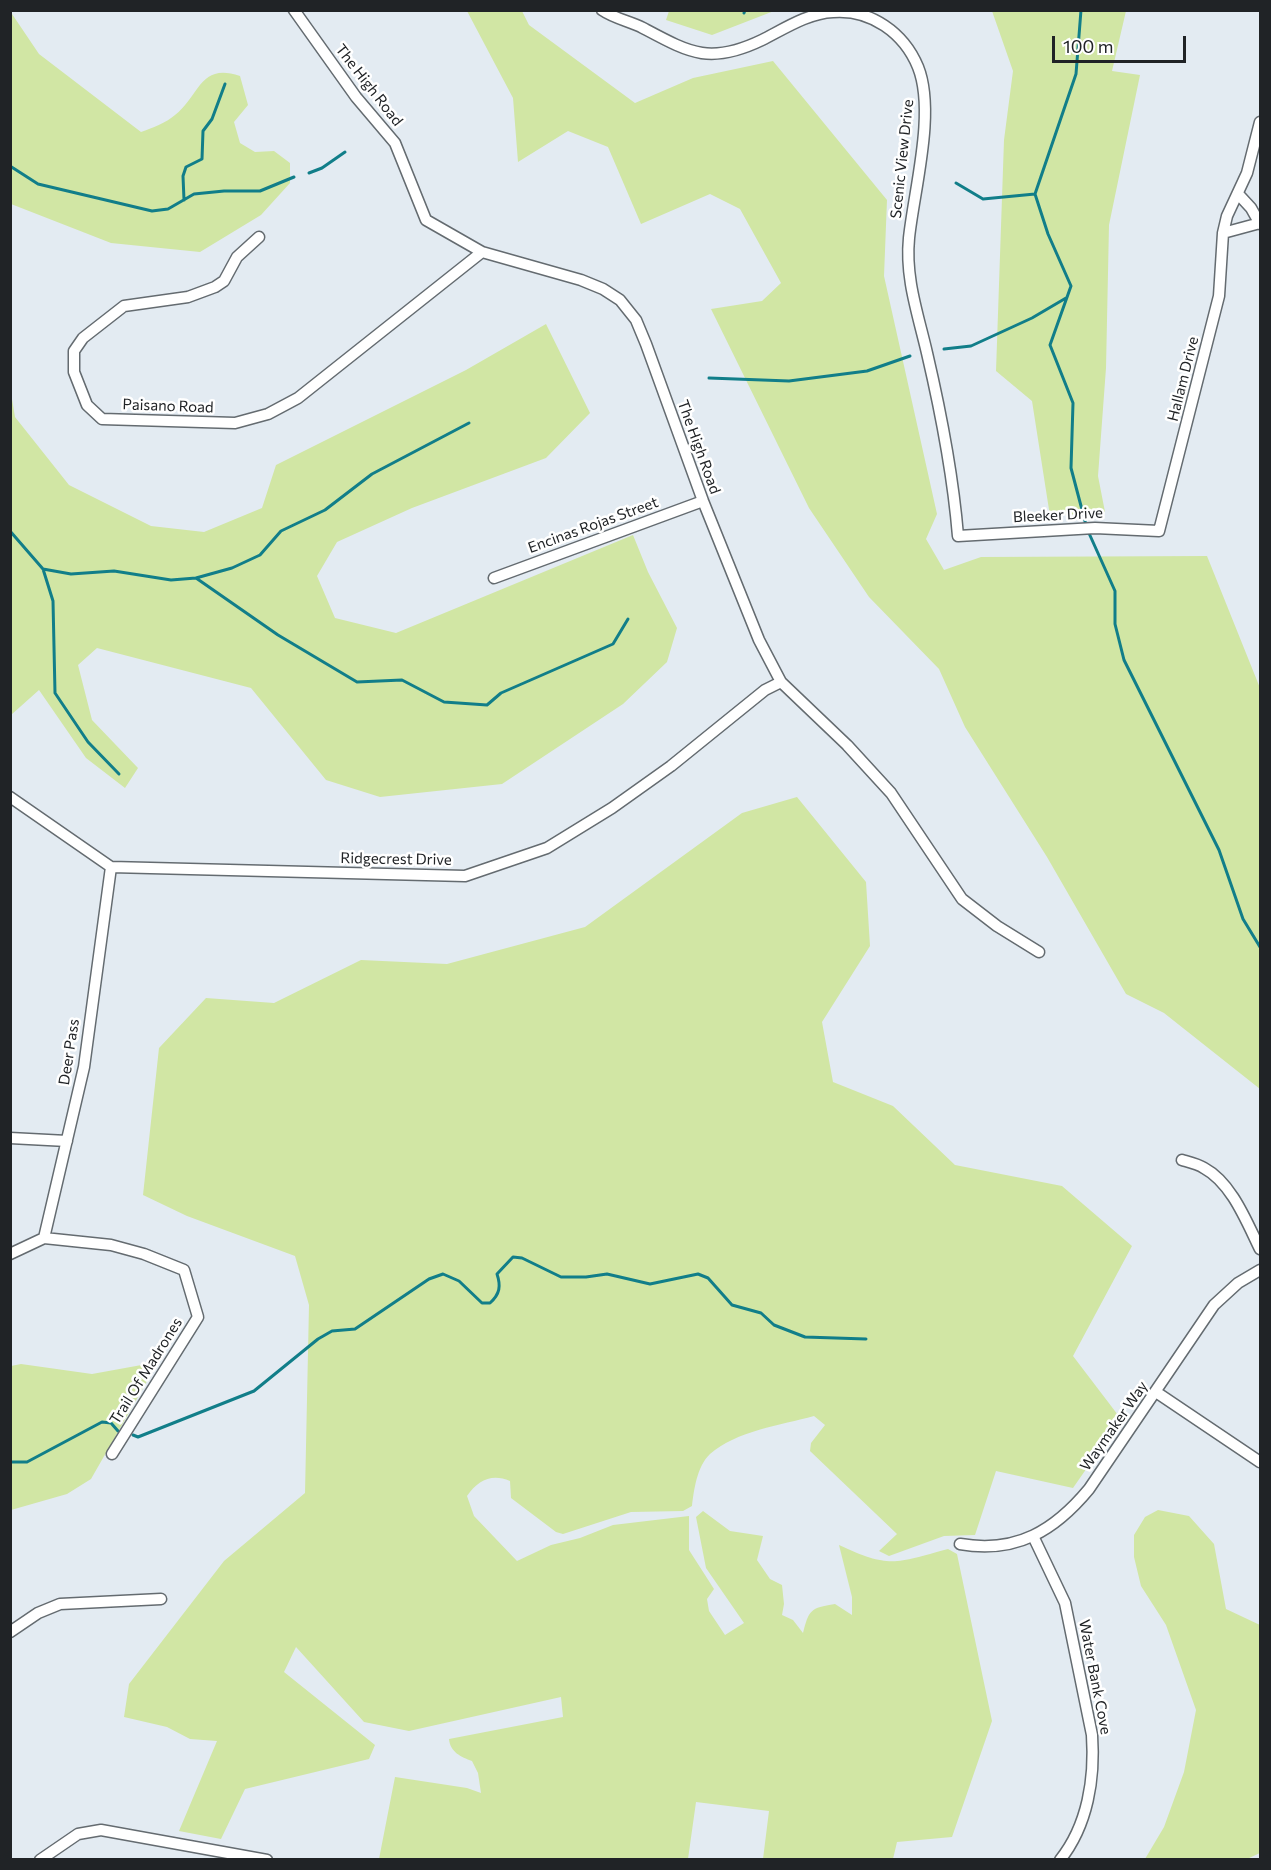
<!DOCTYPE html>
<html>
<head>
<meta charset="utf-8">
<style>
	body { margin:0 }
	#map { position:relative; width:1271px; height:1870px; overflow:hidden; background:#e3ebf2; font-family:Commissioner,sans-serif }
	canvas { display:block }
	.frame { position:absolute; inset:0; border:12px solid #202326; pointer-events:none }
	.scale { position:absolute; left:1052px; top:36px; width:134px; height:27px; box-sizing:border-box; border:3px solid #202326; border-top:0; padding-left:8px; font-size:18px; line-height:21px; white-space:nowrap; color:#202326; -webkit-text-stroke:4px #fff; paint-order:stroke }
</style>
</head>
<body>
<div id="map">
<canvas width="1271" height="1870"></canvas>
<div class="frame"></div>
<div class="scale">100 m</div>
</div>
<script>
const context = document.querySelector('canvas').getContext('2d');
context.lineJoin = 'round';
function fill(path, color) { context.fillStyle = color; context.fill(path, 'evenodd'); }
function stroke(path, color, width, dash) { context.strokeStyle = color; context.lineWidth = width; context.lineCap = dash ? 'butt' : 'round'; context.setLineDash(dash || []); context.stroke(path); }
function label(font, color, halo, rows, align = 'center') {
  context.font = font + ' Commissioner,sans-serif'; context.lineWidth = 5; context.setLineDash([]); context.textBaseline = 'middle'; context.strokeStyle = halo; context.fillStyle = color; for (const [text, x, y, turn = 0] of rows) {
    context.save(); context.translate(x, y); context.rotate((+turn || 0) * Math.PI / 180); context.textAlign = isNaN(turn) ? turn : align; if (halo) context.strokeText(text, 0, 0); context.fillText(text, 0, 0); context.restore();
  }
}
fill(new Path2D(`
	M 10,11 L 39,54 L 141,132 C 152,128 166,123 175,115 C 200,95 200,62 240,76 L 248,105 L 234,122 L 240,143 L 255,152 L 274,151 L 290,163 L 290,183 L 261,215 L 200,252 L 111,243 L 11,204 Z
	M 467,11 L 522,11 L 529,25 L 635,103 L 693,78 L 773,61 L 887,200 L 884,276 L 937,514 L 926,539 L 944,570 L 981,557 L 1207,556 L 1260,688 L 1260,1089 L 1164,1013 L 1126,994 L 1047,857 L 965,727 L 939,669 L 869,597 L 809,508 L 711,309 L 762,301 L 781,283 L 740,209 L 710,194 L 641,224 L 608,147 L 568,131 L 518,162 L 513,98 Z
	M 669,11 L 669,10 L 774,11 L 712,35 L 666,20 Z
	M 992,11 L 1126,11 L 1112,71 L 1140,75 L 1109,225 L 1106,368 L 1098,476 L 1105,512 L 1050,516 L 1032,401 L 996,371 L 1004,140 L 1013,71 Z
	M 546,324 L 590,413 L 546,458 L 412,508 L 337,542 L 317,576 L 335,618 L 396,633 L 633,535 L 648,572 L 677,628 L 667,662 L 623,704 L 502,784 L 380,797 L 326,780 L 251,688 L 97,648 L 78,665 L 92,720 L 138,768 L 125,788 L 86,758 L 39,690 L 11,715 L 11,393 L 15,417 L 69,485 L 151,526 L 204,532 L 262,508 L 276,465 L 466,370 Z
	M 797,797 L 866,882 L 870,946 L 822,1022 L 833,1082 L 893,1106 L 955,1165 L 1062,1186 L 1132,1246 L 1073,1356 L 1121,1419 L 1073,1488 L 996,1471 L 975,1535 L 944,1536 L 889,1556 L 879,1551 L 897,1534 L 810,1451 L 811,1443 L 825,1425 L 814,1416 C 781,1425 736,1431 710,1454 C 697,1466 694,1490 692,1506 L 683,1511 L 631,1512 L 563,1534 L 556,1532 L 511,1498 L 510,1481 C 492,1473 478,1480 467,1496 L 474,1516 L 517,1561 L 551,1545 L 580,1538 L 613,1525 L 689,1516 L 689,1550 L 714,1589 L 707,1599 L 709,1611 L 725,1635 L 744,1623 L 706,1568 L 696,1517 L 703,1511 L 730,1531 L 763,1536 L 757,1560 L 770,1579 L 782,1585 L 784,1604 L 782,1615 L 793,1620 L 803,1633 C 809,1610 810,1608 835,1604 L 852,1615 L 852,1597 L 839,1545 C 890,1569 896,1563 948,1549 L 957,1554 L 992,1721 L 952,1837 L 897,1842 L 893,1859 L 763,1859 L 769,1811 L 696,1802 L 688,1859 L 379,1859 L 395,1777 L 467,1788 L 481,1793 L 478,1773 L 472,1761 C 461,1757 450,1752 449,1739 L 563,1717 L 561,1697 L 409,1731 L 364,1722 L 296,1647 L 284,1672 L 375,1745 L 369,1759 L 245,1789 L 221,1839 L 179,1831 L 217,1741 L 190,1739 L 167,1727 L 124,1717 L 129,1684 L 224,1561 L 305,1493 L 309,1305 L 295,1256 L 187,1216 L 143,1195 L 159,1048 L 206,998 L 274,1003 L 361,960 L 447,964 L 585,927 L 742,813 Z
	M 158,1362 L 91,1479 L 67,1494 L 11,1510 L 11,1366 L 21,1364 L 92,1374 Z
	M 1158,1510 L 1189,1516 L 1214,1544 L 1226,1609 L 1260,1625 L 1260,1853 L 1247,1859 L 1145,1859 L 1164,1827 L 1184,1772 L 1196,1710 L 1166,1625 L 1141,1586 L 1134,1557 L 1134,1535 L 1145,1517 Z`), '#d1e6a4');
stroke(new Path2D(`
	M 1081,10 L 1076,74 L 1035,194 L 1048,234 L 1071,286 L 1050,345 L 1073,403 L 1071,468 L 1086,525
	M 744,13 L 745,10
	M 10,166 L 38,184 L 152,211 L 168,209 L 194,194 L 224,191 L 260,191 L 294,177
	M 309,173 L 322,168 L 345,152
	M 956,183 L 983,199 L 1035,194
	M 184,200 L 183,176 L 186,167 L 202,159 L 203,131 L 212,119 L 225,84
	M 944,349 L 971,346 L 1032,318 L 1066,298
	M 709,378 L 789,381 L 867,371 L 910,356
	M 10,531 L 43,569 L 53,601 L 55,693 L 88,742 L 119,774
	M 1088,531 L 1115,591 L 1115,624 L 1124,660 L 1219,850 L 1243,919 L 1260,947
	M 43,569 L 71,574 L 114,571 L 171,580 L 196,578 L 278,635 L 357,682 L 402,680 L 444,702 L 487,705 L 501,693 L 613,644 L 628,619
	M 196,578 L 232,568 L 260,555 L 281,531 L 325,510 L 372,474 L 469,423
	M 133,1435 L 138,1437 L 254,1391 L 318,1339 L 332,1331 L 355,1329 L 429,1279 L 443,1274 L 459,1281 L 482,1303 L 490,1303 C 500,1294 501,1286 497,1274 L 513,1257 L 522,1258 L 561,1277 L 586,1277 L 607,1274 L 650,1284 L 698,1274 L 708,1278 L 732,1305 L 761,1313 L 774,1325 L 805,1337 L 866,1339
	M 10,1462 L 27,1462 L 102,1422 L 111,1423 L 118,1431`), '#117e89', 3);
const minor = new Path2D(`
	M 294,10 L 356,97 L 395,143 L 426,220 L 482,252 L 581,280 L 603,289 L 620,300 L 636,320 L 646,344 L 703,501 L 759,640 L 781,682 L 847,745 L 891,793 L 962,899 L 997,926 L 1039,952
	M 602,10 C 615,19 630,21 643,28 C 690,53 710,65 762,40 C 784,29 808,13 833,12 C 871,9 904,33 918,67 C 936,112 914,190 909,238 C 905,278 918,314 927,353 C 941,413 953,475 958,536 L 1095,528 L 1159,531 L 1219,296 L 1223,233 L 1227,216 L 1247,173 L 1260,122
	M 1239,195 L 1251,208 L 1260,224
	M 1223,233 L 1260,223
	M 259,237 L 237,257 L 224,281 L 215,287 L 188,297 L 124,306 L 83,338 L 74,351 L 74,372 L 87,405 L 102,419 L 235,423 L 268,414 L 298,398 L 482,252
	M 494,578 L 703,501
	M 10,797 L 111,867 L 465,876 L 547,848 L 612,808 L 671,766 L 765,690 L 781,682
	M 10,1138 L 67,1141
	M 1182,1160 C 1189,1162 1198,1164 1204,1168 C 1232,1183 1247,1223 1260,1249
	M 44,1238 L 84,1067 L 111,867
	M 10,1254 L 44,1238 L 111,1245 L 144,1254 L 184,1270 L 198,1317 L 112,1454
	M 1156,1392 L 1260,1462
	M 1033,1536 L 1065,1603 L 1092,1735 C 1095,1778 1088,1825 1060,1860
	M 960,1544 C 1017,1554 1055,1530 1089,1489 L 1214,1305 L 1238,1283 L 1260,1270
	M 10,1632 L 38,1613 L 60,1604 L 161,1599
	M 40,1860 L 78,1834 L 101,1830 L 267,1860`);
stroke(minor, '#646b70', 13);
stroke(minor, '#fff', 10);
label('15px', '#202326', '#fff', [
	["The High Road",369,85,52],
	["Scenic View Drive",902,159,-84],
	["Hallam Drive",1183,379,-76],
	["Paisano Road",168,406,2],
	["The High Road",699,447,70],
	["Bleeker Drive",1058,515,-3],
	["Encinas Rojas Street",593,525,-20],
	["Ridgecrest Drive",396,859,1],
	["Deer Pass",69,1052,-81],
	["Trail Of Madrones",146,1371,-58],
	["Waymaker Way",1114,1426,-55],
	["Water Bank Cove",1095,1677,79]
]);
</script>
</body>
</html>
